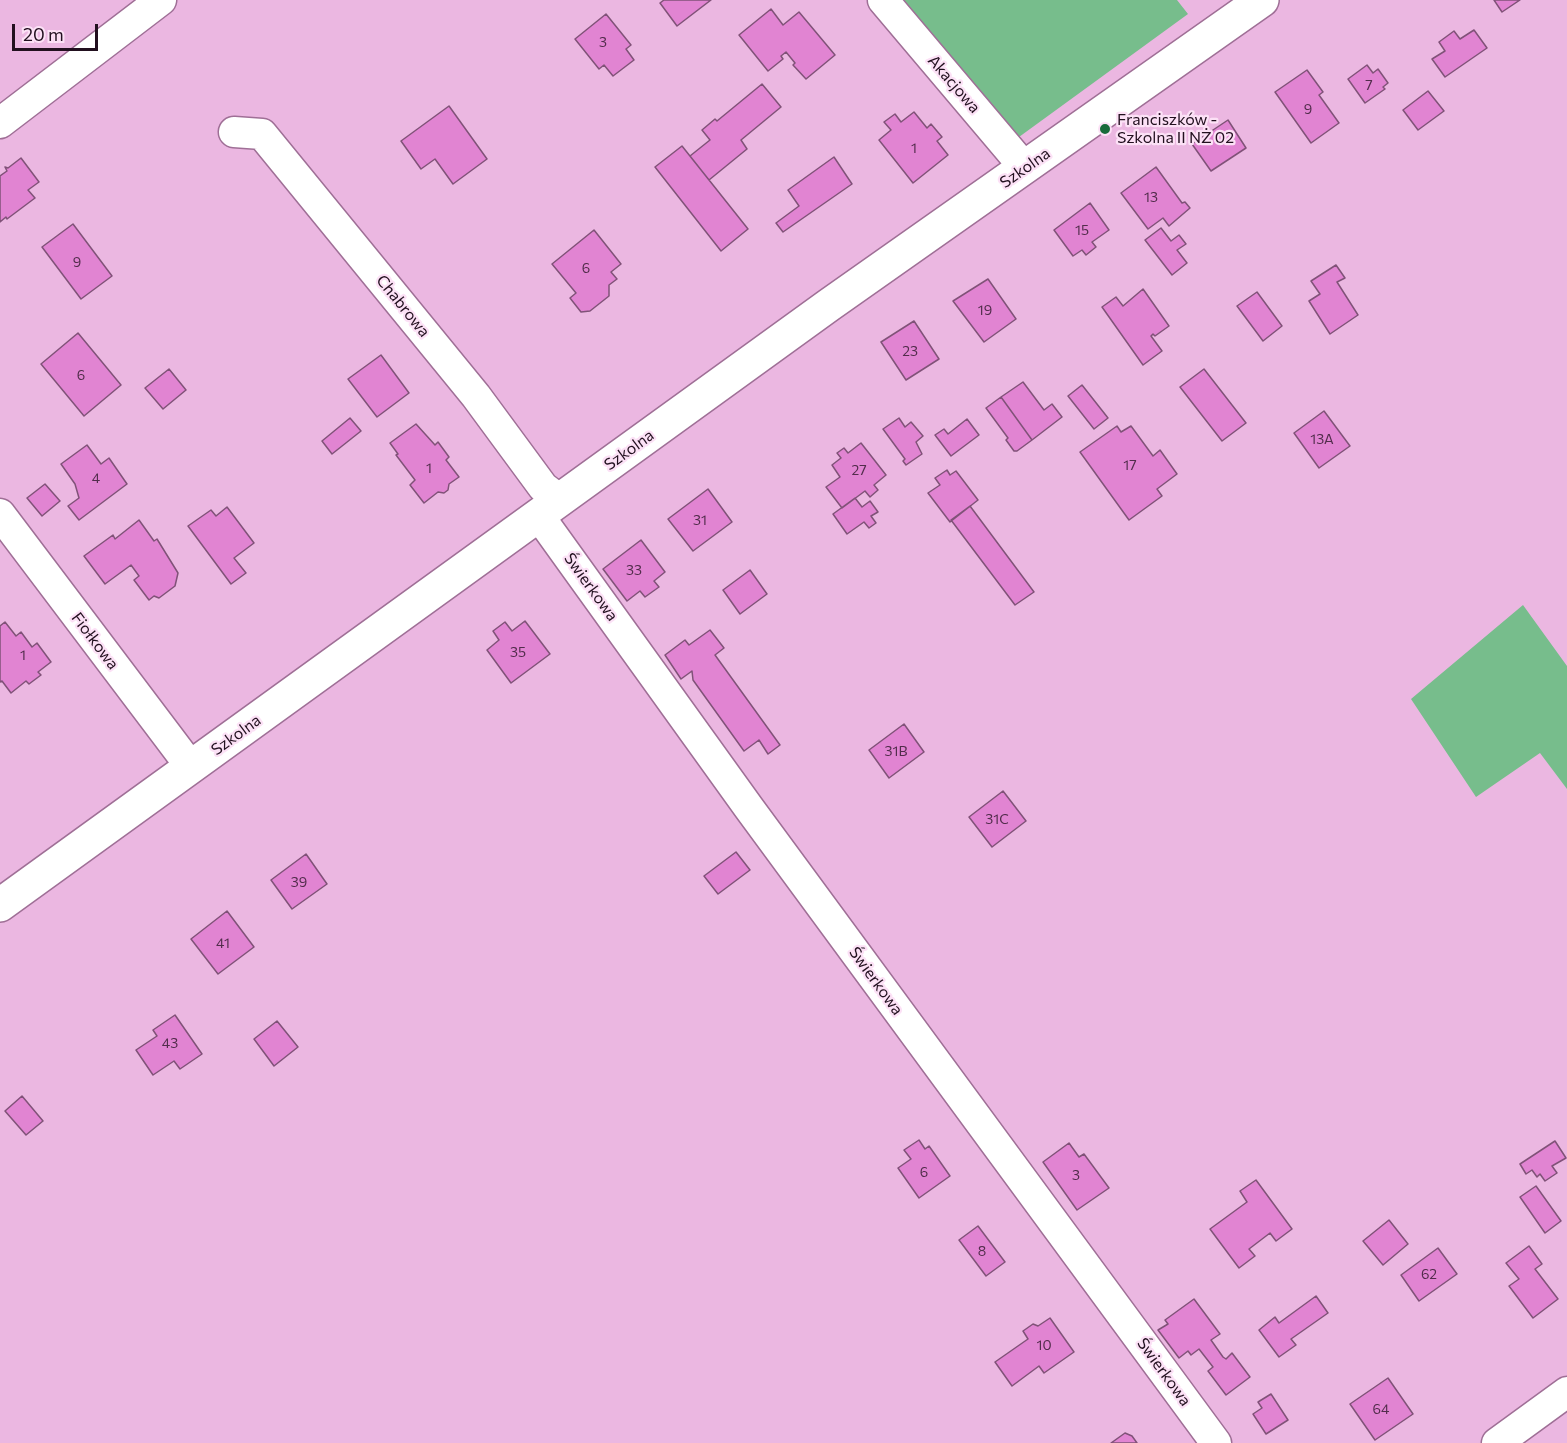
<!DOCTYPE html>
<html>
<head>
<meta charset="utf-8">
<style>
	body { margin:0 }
	#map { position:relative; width:1567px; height:1443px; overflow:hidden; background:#ebb7e1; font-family:Commissioner,sans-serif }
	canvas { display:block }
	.scale { position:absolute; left:12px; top:24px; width:86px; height:27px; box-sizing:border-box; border:3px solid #22101f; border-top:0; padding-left:8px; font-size:18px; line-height:21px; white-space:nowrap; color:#22101f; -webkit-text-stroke:4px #fce1f6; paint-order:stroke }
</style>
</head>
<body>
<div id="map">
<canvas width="1567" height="1443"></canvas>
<div class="scale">20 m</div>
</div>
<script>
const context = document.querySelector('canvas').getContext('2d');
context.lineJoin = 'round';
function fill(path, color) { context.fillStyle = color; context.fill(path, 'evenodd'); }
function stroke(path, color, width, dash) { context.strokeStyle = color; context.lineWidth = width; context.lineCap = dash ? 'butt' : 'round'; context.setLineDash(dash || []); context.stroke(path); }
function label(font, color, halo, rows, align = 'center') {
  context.font = font + ' Commissioner,sans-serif'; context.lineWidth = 4.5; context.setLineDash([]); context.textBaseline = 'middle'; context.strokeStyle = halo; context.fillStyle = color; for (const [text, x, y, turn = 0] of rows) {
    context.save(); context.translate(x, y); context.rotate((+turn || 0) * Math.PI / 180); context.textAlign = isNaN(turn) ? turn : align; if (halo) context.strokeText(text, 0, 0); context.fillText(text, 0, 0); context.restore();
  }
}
fill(new Path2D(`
	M 903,0 L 1177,0 L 1188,14 L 1019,137 Z
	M 1523,605 L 1567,666 L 1567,789 L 1540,753 L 1476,797 L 1411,699 Z`), '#77bd8c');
const building = new Path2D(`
	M 664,0 L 711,0 L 677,26 L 660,3 Z
	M 1494,0 L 1520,0 L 1502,12 Z
	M 771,9 L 783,25 L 799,12 L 835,55 L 806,79 L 793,65 L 795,63 L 786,52 L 781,56 L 783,59 L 768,71 L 739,35 Z
	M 606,14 L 631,45 L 626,49 L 634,60 L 613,76 L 604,65 L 599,69 L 575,39 Z
	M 1474,30 L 1487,48 L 1445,77 L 1432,59 L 1445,51 L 1439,42 L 1454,31 L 1460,39 Z
	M 1367,65 L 1373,73 L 1378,69 L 1388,83 L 1383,87 L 1385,89 L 1365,103 L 1348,79 Z
	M 1307,70 L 1323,92 L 1319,95 L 1339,123 L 1311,143 L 1275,92 Z
	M 762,84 L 781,107 L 741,140 L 747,149 L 709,180 L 690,156 L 710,140 L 702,130 L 715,119 L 717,121 Z
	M 1428,91 L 1444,111 L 1418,130 L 1403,110 Z
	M 449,106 L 487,159 L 453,184 L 435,159 L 421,169 L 401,141 Z
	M 914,112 L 927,128 L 931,124 L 942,137 L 937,141 L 948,155 L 913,183 L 879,140 L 891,130 L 884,122 L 895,114 L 901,122 Z
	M 1228,120 L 1246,148 L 1211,171 L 1192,144 Z
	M 682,146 L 748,229 L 721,251 L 655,167 Z
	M 834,157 L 852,184 L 783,232 L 776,223 L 799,206 L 788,190 Z
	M 21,158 L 39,182 L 28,190 L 35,198 L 7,219 L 6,217 L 0,222 L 0,176 L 7,171 L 5,167 L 8,168 Z
	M 1156,167 L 1182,203 L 1185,202 L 1190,208 L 1169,226 L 1163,218 L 1148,229 L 1121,193 Z
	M 1090,203 L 1109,230 L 1092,242 L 1096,247 L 1086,255 L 1082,250 L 1073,256 L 1054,230 Z
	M 73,224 L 112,276 L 81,299 L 42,247 Z
	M 1161,228 L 1171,241 L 1179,235 L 1186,244 L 1177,250 L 1187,263 L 1172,275 L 1145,240 Z
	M 594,230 L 621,264 L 611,272 L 617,279 L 609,285 L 609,296 L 590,311 L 581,312 L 570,298 L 576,293 L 552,264 Z
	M 1336,265 L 1345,278 L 1337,282 L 1358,315 L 1330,334 L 1309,301 L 1320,294 L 1311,281 Z
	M 988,279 L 1016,319 L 984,342 L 953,301 Z
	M 1143,289 L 1169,326 L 1155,336 L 1153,334 L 1151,336 L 1162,351 L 1143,365 L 1102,307 L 1116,297 L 1123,306 Z
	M 1257,292 L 1282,326 L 1263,341 L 1237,306 Z
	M 914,321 L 939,359 L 906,380 L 881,342 Z
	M 78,333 L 121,385 L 84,416 L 41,364 Z
	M 381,355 L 409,393 L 377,417 L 348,379 Z
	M 169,369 L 186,390 L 163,409 L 145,388 Z
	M 1204,369 L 1246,423 L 1222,441 L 1180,387 Z
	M 1023,382 L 1044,410 L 1052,404 L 1062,417 L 1032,440 L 1001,397 Z
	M 1082,385 L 1108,418 L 1094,429 L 1068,396 Z
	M 1001,397 L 1032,440 L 1017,451 L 1014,451 L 1006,440 L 1008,438 L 986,408 Z
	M 1324,411 L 1350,446 L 1319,468 L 1294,433 Z
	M 350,418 L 361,431 L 332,454 L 322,441 Z
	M 899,418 L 905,427 L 911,422 L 923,436 L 916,442 L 922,454 L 906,465 L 903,461 L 905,459 L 883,429 Z
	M 967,419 L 979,435 L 951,456 L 935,435 L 944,429 L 948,434 Z
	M 416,424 L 435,445 L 438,442 L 449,457 L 446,460 L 459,477 L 449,484 L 448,490 L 444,493 L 438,492 L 424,503 L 410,485 L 415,480 L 396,455 L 398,454 L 390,443 Z
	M 1117,426 L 1121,432 L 1131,426 L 1153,456 L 1160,450 L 1177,474 L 1157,489 L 1162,496 L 1129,520 L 1080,452 Z
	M 861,443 L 886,475 L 874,485 L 878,490 L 870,497 L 865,491 L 842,508 L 826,487 L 840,477 L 832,465 L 841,458 L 837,453 L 844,448 L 848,453 Z
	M 87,445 L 101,464 L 109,458 L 127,484 L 79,520 L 68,506 L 79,498 L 75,484 L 61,464 Z
	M 947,470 L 950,475 L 956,471 L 978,500 L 950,522 L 928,493 L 940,485 L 935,478 Z
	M 45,484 L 60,501 L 42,516 L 27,498 Z
	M 708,489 L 732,522 L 693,551 L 668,519 Z
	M 855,498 L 862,507 L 870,501 L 878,512 L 871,516 L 876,523 L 869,528 L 864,522 L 847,534 L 833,514 Z
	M 970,506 L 1034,592 L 1015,605 L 951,520 Z
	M 227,507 L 254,543 L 234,558 L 246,573 L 231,584 L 188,526 L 211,510 L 216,516 Z
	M 139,520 L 154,541 L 157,539 L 178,573 L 175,586 L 159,598 L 154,596 L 149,600 L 134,580 L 139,576 L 131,565 L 105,584 L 84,556 L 113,535 L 115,539 Z
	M 641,540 L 665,572 L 654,581 L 659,587 L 645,597 L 640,591 L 627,601 L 603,569 Z
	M 750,570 L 767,594 L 740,614 L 723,590 Z
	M 525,621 L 550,654 L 511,683 L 487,650 L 499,640 L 493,631 L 505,622 L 512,631 Z
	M 5,622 L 16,636 L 21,632 L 32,647 L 37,643 L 51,662 L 38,672 L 41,675 L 29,684 L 26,681 L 11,693 L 2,681 L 0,682 L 0,626 Z
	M 710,630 L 724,648 L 715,655 L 780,745 L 768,754 L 759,740 L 744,751 L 693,680 L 692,671 L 681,679 L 665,655 L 685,640 L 689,645 Z
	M 904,724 L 924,752 L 889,778 L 869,750 Z
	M 1003,791 L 1026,821 L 992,847 L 969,817 Z
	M 736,852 L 750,870 L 718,894 L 704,876 Z
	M 306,854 L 327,884 L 292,909 L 271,880 Z
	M 227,911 L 254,947 L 218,974 L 191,939 Z
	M 175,1015 L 202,1054 L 180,1069 L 174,1061 L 153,1075 L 136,1050 L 157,1036 L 153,1030 Z
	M 277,1021 L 298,1047 L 274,1066 L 254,1039 Z
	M 22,1096 L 43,1121 L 26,1135 L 5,1111 Z
	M 919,1140 L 925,1149 L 929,1146 L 950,1176 L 919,1198 L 898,1168 L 911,1159 L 904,1150 Z
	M 1555,1141 L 1566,1158 L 1552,1166 L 1557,1173 L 1545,1181 L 1540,1174 L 1537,1177 L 1532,1170 L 1526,1174 L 1520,1164 Z
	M 1069,1143 L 1079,1157 L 1084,1154 L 1109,1188 L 1077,1210 L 1043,1162 Z
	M 1256,1180 L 1292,1229 L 1276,1241 L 1270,1233 L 1249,1249 L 1255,1256 L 1239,1268 L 1210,1229 L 1247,1202 L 1240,1191 Z
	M 1536,1186 L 1561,1221 L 1545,1233 L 1520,1197 Z
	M 1389,1220 L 1408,1244 L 1383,1265 L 1363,1241 Z
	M 978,1226 L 1005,1262 L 986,1276 L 959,1240 Z
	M 1529,1246 L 1542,1264 L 1535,1269 L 1558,1299 L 1533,1318 L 1509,1286 L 1519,1279 L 1506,1263 Z
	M 1438,1248 L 1457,1274 L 1419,1301 L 1401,1275 Z
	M 1316,1296 L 1328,1313 L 1291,1339 L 1296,1345 L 1279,1357 L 1259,1330 L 1275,1317 L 1279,1323 Z
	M 1194,1299 L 1220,1334 L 1211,1340 L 1223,1357 L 1226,1359 L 1232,1353 L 1250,1377 L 1226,1395 L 1208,1371 L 1213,1367 L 1199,1349 L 1191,1355 L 1188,1351 L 1179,1358 L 1158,1330 L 1168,1324 L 1165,1320 Z
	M 1050,1318 L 1074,1352 L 1044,1373 L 1039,1366 L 1012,1386 L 995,1362 L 1028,1339 L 1023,1331 L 1033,1324 L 1038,1326 Z
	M 1388,1378 L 1413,1414 L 1375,1440 L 1350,1404 Z
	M 1271,1394 L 1288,1420 L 1266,1434 L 1253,1414 L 1262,1408 L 1258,1402 Z
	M 1125,1433 L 1132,1436 L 1137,1443 L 1111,1443 Z`);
fill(building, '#e184d2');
stroke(building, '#805278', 1.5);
const street = new Path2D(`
	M 883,0 L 1025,168
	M 0,123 L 161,0
	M 234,132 L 262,134 L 476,396 L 543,487 L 560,500
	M 0,514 L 191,767
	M 539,516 L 749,808 L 1216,1443
	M 1497,1443 L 1567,1392`);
const secondary = new Path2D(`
	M 0,905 L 829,305 L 1262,0`);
stroke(street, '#9f6f96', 33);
stroke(secondary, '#9f6f96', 36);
stroke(street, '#fff', 30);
stroke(secondary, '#fff', 33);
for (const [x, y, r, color] of [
	[1105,129,6,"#196b3b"]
]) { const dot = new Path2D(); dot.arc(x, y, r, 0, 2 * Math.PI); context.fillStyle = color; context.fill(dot); stroke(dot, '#fce1f6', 2); }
label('14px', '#522d4c', null, [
	["3",603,42],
	["7",1369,85],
	["9",1308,109],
	["1",914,148],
	["13",1151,197],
	["15",1082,230],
	["9",77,262],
	["6",586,268],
	["19",985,310],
	["23",910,351],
	["6",81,375],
	["13A",1322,439],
	["17",1130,465],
	["1",429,468],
	["27",859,470],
	["4",96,478],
	["31",700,520],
	["33",634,570],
	["35",518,652],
	["1",23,655],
	["31B",896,751],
	["31C",997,819],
	["39",299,882],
	["41",223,943],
	["43",170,1043],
	["6",924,1172],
	["3",1076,1175],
	["8",982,1251],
	["62",1429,1274],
	["10",1044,1345],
	["64",1381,1409]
]);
label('16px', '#22101f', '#fce1f6', [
	["Akacjowa",954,84,49],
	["Szkolna",1025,168,-35],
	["Chabrowa",403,306,51],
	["Szkolna",629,450,-36],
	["Świerkowa",591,587,54],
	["Fiołkowa",95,641,53],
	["Szkolna",236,735,-36],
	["Świerkowa",876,981,54],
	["Świerkowa",1164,1372,54]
]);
label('16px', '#22101f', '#fce1f6', [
	["Franciszków -",1117,120],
	["Szkolna II NŻ 02",1117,138]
], 'left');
</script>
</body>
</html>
